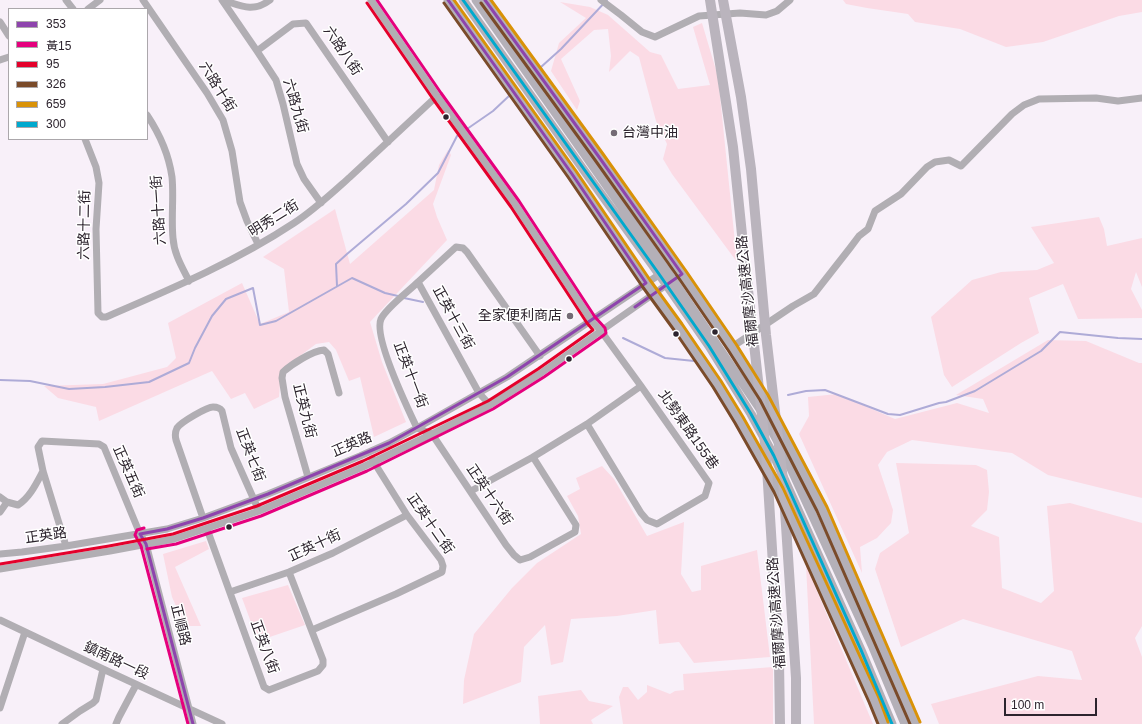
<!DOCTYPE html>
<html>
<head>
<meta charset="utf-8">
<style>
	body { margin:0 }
	#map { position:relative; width:1142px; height:724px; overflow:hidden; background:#f8f0f9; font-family:Arial,"Noto Sans TC",sans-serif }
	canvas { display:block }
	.legend { position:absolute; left:8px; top:8px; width:140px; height:132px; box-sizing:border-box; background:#fff; border:1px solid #aba7ab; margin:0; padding:5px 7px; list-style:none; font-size:12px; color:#2d242e }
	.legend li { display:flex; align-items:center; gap:8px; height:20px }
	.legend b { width:20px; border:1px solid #aba7ab }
	.scale { position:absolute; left:1004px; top:698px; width:93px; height:18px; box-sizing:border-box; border:2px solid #2d242e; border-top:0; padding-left:5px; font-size:12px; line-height:14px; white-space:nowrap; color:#2d242e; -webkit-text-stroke:3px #fff; paint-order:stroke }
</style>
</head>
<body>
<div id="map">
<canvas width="1142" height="724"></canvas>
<ul class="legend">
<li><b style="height:5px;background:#8e44ad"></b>353</li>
<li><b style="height:5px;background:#e5007d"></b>黃15</li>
<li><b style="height:5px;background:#e4002b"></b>95</li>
<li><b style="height:5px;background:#7a4b2a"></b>326</li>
<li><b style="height:5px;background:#d99207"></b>659</li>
<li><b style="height:5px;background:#00a9ce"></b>300</li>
</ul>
<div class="scale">100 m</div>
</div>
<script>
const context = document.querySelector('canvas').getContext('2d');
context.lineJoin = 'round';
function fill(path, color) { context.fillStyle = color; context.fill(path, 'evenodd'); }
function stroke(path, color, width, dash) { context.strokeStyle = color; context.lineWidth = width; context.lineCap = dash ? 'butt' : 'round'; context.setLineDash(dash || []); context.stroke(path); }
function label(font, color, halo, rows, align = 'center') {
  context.font = font + ' Arial,"Noto Sans TC",sans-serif'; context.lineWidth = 3; context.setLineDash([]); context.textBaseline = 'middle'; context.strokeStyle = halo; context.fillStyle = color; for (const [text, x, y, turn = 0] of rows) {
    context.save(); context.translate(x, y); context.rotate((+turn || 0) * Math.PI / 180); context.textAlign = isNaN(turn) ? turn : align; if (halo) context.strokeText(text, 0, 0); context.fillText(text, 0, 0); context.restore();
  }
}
fill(new Path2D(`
	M 843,0 L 1142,0 L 1142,12 L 1119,16 L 1043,42 L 1006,47 L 960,29 L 915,22 L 908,14 L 867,8 L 846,4 Z
	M 560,2 L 590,7 L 608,15 L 650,52 L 661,55 L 678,89 L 710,85 L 693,27 L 702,23 L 718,77 L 737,262 L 672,174 L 663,159 L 667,144 L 656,121 L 639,57 L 630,51 L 609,72 L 611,56 L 608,29 L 594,30 L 561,59 L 580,101 L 577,110 L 551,71 L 559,43 L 586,18 Z
	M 448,150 L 451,155 L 433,204 L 437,217 L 447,240 L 370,322 L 382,362 L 406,422 L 374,437 L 360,377 L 349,381 L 336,350 L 329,342 L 316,344 L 281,370 L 279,397 L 254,409 L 245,393 L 231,399 L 212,371 L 99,421 L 96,407 L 58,398 L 44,386 L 103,384 L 167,367 L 176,358 L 168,323 L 242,283 L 260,324 L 289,312 L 284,269 L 263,257 L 335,209 L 350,264 L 434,190 L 439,165 Z
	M 1099,217 L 1104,229 L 1107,246 L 1142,238 L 1142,287 L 1136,272 L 1131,289 L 1142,310 L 1142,318 L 1078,319 L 1063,284 L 1029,298 L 1039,333 L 1021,343 L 952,387 L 944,375 L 931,317 L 972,280 L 1001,272 L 1037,270 L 1054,263 L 1031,227 Z
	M 1048,340 L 1086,341 L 1139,363 L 1142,363 L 1142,498 L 1048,475 L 1012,453 L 912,440 L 887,452 L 878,465 L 893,510 L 891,523 L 877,538 L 860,547 L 862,573 L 799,434 L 809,416 L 808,397 L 837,394 L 895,419 L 957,403 L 989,413 L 983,399 L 956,395 Z
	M 896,463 L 976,465 L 987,470 L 989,492 L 987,510 L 971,526 L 999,537 L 1002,588 L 1041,603 L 1054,591 L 1047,506 L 1070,503 L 1142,523 L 1142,626 L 1135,638 L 1142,657 L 1142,724 L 939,724 L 931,704 L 1038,676 L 1082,680 L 1072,651 L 963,619 L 901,647 L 875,569 L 880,553 L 909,533 Z
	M 602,466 L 614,479 L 647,536 L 684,522 L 681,574 L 692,592 L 701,590 L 701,566 L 757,550 L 770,657 L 694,663 L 679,642 L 659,644 L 656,610 L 617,616 L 571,619 L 563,662 L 551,665 L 545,625 L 524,647 L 521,682 L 463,704 L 464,680 L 474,634 L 512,588 L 537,563 L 581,534 L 578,516 L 567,496 L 580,489 L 576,478 Z
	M 206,541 L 209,549 L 175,567 L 201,626 L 185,626 L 172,597 L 163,554 Z
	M 806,565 L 873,724 L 814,724 Z
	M 288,585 L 305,625 L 258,641 L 242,598 Z
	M 773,667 L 773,724 L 623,724 L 619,697 L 623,687 L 628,687 L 638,700 L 647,692 L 647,685 L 670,694 L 675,691 L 684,690 L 683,674 Z
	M 581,690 L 589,701 L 613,706 L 591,720 L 593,724 L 540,724 L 538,696 Z`), '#fbdbe5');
stroke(new Path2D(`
	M 541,67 L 561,49 L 607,0
	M 467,129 L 493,111 L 510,95
	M 337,286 L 336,264 L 347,254 L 406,204 L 438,173 L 457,136 L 459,135
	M 404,298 L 423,302
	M 623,338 L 665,358 L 694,361
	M 0,380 L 30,381 L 69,389 L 105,387 L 149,382 L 189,363 L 195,348 L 212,316 L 226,299 L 253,288 L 260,325 L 276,321 L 352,278 L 385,293 L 398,296
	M 788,395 L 806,391 L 825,390 L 888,414 L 900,415 L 939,403 L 946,402 L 975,391 L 1041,351 L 1060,332 L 1118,338 L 1142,339`), '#aeabd7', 2);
stroke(new Path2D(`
	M 66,0 L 73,9
	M 143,0 L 207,93 L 223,120 L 232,151 L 240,202 L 247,221 L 258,244
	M 222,0 L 257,51 L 276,80 L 283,104 L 297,164 L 304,179 L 321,203
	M 223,0 C 241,6 253,13 270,0
	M 371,0 L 437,96 L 515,204 L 591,320 L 601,331 L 641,386 L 709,483 L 705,496 L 657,524 L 647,520 L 641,513 L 587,424
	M 601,0 L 621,15 L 642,32 L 655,37 L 699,16 L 740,13 L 766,15 L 777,11 L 790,0
	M 88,9 L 100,0
	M 0,22 L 9,36
	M 257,51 L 293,24 L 306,23 L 388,142
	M 0,60 L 9,57
	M 147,115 C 159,133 169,156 172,177 C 174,197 171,218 173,238 C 174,254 182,267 189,281
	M 85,139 L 96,167 L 99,183 L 96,229 L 98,313 L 102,317 L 106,317 C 171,289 235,262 294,223 C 314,210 332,193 350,177 C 379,150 408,123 437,96
	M 418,282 C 409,291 386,308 381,319 C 373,337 408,409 417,428 L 432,434 L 506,545 L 514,555 L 520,560 L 530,557 L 575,532 L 576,525 L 533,457
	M 732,347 L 793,306 L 814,294 L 850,248 L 859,236 L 868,229 L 875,211 L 901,194 L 927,167 L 935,162 L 949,160 L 961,166 L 1012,114 L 1024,105 L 1039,99 L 1096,98 L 1118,101 L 1142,98
	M 490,405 L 479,393 L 418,282 L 456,247 L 463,248 L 467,252 L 540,356
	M 308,477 L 285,397 L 282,378 L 283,372 C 292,364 312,351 324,350 L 328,354 L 339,393
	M 471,491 L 533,457 L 587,424 L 641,386
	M 0,497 L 7,502 L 18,505 C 30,497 36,484 43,471
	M 0,512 L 7,502
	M 203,518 L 176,440 C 175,436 175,432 177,428 C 181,422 207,407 213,407 C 217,407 220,408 222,411 L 231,448 L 259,511
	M 207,529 L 264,687 L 269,690 L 318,671 L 323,665 L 323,660 L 289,572
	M 66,546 L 43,471 L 38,447 L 42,441 L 99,444 L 104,447 L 140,534 L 146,544 L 193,724
	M 0,554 L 22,552 L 66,546 L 167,529 L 203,518 L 268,494 L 360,456 L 389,443 L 417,428 L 507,377 L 675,264
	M 0,569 L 110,551 L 174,539 L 259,511 L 365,466 L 432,434 L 490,405 L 541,373 L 682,274
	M 230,592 L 289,572 L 333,553 L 407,515
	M 0,620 L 103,669 L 222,724
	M 312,630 L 396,594 L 442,572 L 443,566 L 441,560 L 407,515 L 372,459
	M 0,708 L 25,632
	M 62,724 L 80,711 L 93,703 L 96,700 L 103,669
	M 116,724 L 119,717 L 136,685`), '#b1aeb3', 7);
stroke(new Path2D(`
	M 448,0 L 572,174 L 646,283 L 678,327 L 717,384 L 739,420 L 778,490 L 874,700 L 883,724
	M 463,0 L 583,169 L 659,274 L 709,346 L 751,414 L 774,456 L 861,650 L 892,724
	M 476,0 L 673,280 L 760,409 L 783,451 L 872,645 L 905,724
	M 485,0 L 599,157 L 682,274 L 732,347 L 764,398 L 822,509 L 915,724`), '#b4b0b8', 9);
stroke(new Path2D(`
	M 710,0 L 733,147 L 744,254 L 766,452 L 779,661 L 780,724
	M 723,0 L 741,97 L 751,169 L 766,335 L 783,480 L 796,678 L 796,724`), '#bab4bd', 10);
stroke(new Path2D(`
	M 485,0 L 599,157 L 682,274 L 635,307
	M 193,724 L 146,544 L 140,534 L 167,529 L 203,518 L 268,494 L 389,443 L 507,377 L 646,283 L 572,174 L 448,0`), '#8e44ad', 3);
stroke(new Path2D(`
	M 144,528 L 137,530 L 135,535 L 141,546 L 188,724
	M 147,549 L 176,544 L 261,516 L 367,471 L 493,409 L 544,377 L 604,335 L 606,333 L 605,328 L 595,317 L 519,201 L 441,93 L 377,0`), '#e5007d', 3);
stroke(new Path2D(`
	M 0,564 L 109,546 L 173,534 L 257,506 L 363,461 L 488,401 L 538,369 L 593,330 L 587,323 L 511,207 L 433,99 L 367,3`), '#e4002b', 3);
stroke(new Path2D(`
	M 444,3 L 568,177 L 642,286 L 674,330 L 713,387 L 735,423 L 774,492 L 869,702 L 878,724
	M 481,3 L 595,160 L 678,277 L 728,350 L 760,400 L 817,511 L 910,724`), '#7a4b2a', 3);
stroke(new Path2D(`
	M 454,0 L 576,171 L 650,280 L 682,324 L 721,381 L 743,417 L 783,488 L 879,698 L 888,722
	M 491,0 L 603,154 L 686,271 L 736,344 L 768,395 L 827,507 L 920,722`), '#d99207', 3);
stroke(new Path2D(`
	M 463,0 L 659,274 L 709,346 L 751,414 L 774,456 L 861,650 L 892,724`), '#00a9ce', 3);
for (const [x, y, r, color] of [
	[446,117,3.5,"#2d242e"],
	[614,133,4,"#746b75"],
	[570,316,4,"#746b75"],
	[715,332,3.5,"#2d242e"],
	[676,334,3.5,"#2d242e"],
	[569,359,3.5,"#2d242e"],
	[229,527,3.5,"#2d242e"]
]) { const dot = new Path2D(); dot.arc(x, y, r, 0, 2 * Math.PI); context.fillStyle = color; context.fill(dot); stroke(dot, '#fff', 1.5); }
label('14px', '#2d242e', '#fff', [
	["六路八街",342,51,56],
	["六路十街",217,87,58],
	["六路九街",295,106,74],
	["六路十一街",159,210,-94],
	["明秀二街",274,219,-32],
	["六路十二街",85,225,-89],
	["福爾摩沙高速公路",748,291,-96],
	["正英十三街",453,318,61],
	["正英十一街",410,375,69],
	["正英九街",304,411,76],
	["北勢東路155巷",688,430,55],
	["正英路",352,445,-23],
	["正英七街",250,455,69],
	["正英五街",128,472,66],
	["正英十六街",489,495,56],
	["正英十二街",430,524,55],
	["正英路",46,536,-8],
	["正英十街",315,546,-25],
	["福爾摩沙高速公路",777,613,-94],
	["正順路",180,625,76],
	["正英八街",264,647,70],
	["鎮南路一段",116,661,25]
]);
label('14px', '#2d242e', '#fff', [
	["台灣中油",622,133],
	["全家便利商店",562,316,"right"]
], 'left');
</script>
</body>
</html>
